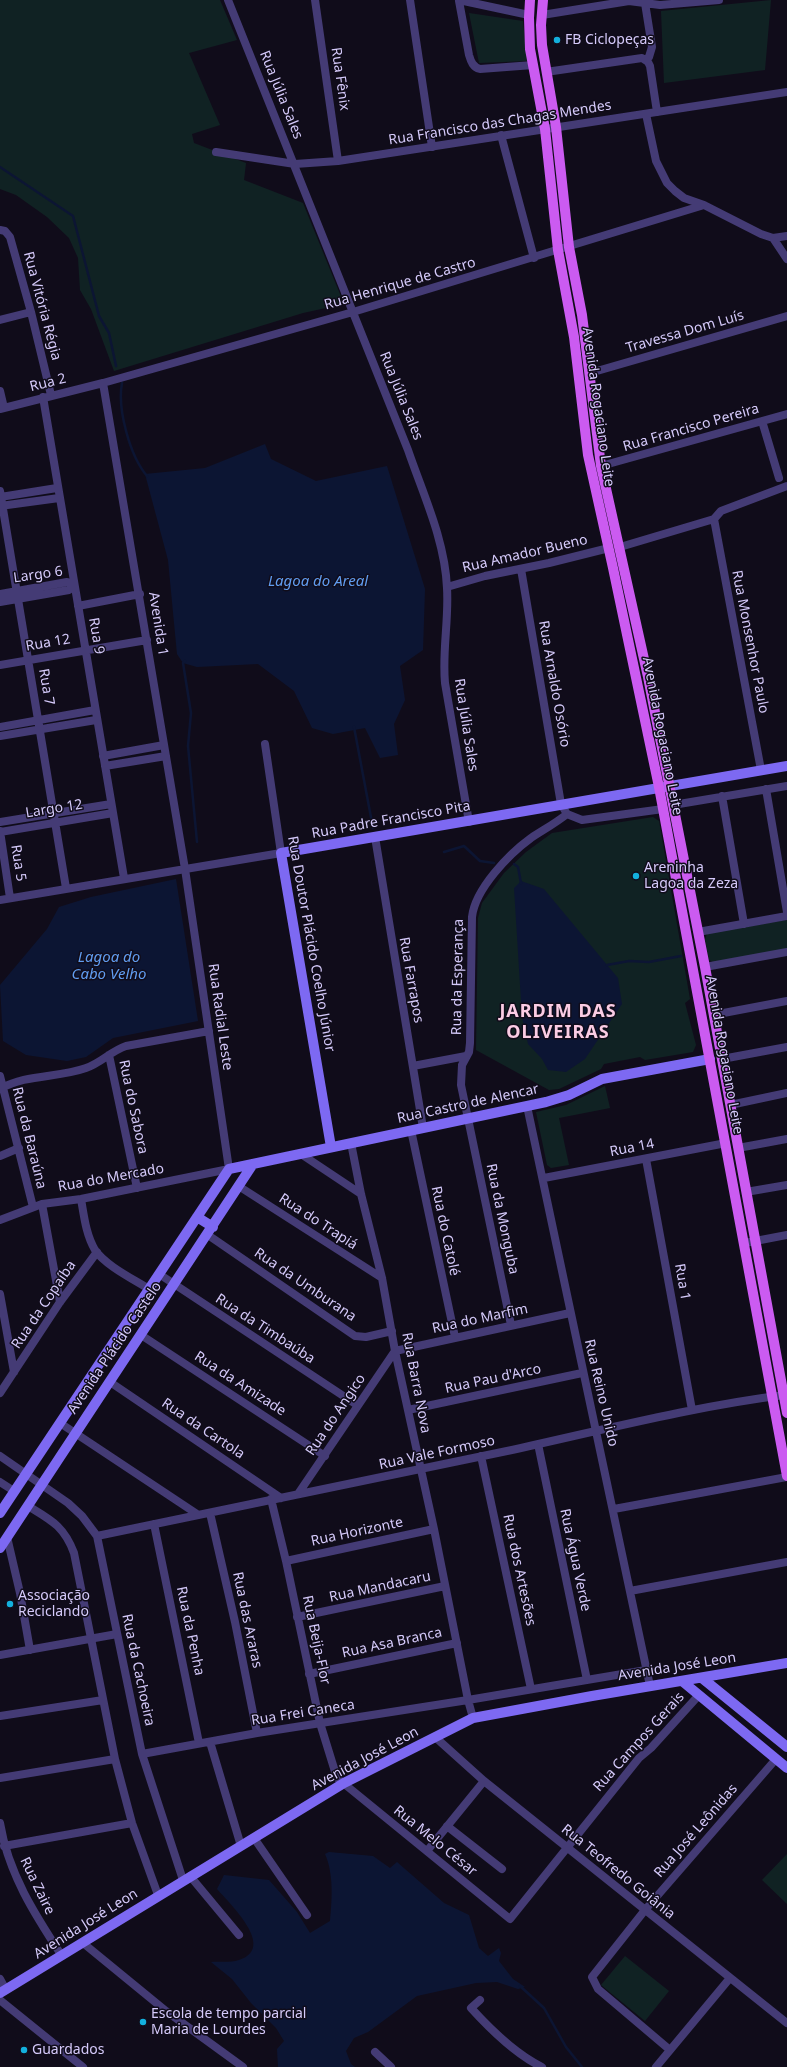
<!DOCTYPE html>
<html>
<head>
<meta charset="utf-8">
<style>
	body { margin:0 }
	canvas { display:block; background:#100c1a }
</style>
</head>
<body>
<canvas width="787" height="2067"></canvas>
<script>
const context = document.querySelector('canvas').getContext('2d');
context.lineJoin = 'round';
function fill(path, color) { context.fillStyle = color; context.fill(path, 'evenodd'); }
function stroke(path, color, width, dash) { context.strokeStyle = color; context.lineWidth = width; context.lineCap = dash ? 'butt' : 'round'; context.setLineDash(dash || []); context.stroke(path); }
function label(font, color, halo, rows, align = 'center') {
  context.font = font + ' "Noto Sans",sans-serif'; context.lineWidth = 3; context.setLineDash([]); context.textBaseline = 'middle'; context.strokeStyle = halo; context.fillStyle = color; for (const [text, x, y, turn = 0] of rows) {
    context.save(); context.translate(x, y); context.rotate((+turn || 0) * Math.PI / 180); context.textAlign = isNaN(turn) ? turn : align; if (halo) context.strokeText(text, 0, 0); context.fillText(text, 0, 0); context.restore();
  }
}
fill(new Path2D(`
	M 0,0 L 220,0 L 237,40 L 189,53 L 220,125 L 192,134 L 194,143 L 246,163 L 244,180 L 303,203 L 344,304 L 303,313 L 114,371 L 91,309 L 80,290 L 78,258 L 69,238 L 47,217 L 16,195 L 0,189 Z
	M 771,0 L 765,70 L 664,83 L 661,11 Z
	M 469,13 L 523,21 L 527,61 L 479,63 Z
	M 653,817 L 659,821 L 690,999 L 685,1003 L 696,1045 L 693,1052 L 645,1060 L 640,1057 L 604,1064 L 601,1069 L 559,1089 L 549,1090 L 476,1050 L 478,918 L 482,903 L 504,873 L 526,852 L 552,833 Z
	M 787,920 L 787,949 L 713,962 L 709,960 L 705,940 L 707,933 Z
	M 605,1086 L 610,1108 L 559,1118 L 569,1165 L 551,1168 L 547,1165 L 536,1112 L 566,1105 Z
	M 787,1854 L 787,1904 L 762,1880 Z
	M 625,1956 L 669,1991 L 645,2021 L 601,1985 Z`), '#102223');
fill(new Path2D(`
	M 265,444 L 271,459 L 316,481 L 387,466 L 425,589 L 423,650 L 400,666 L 405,700 L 394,724 L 398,755 L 380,758 L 365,728 L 333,734 L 312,728 L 294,691 L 258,664 L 197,667 L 183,663 L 177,654 L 168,560 L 145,474 L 205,468 Z
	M 176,879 L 198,1021 L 113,1038 L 86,1057 L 67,1061 L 26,1055 L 3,1041 L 0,985 L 47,929 L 59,907 L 91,897 Z
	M 521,881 L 544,889 L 608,966 L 618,978 L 622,1004 L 585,1059 L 566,1072 L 548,1070 L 542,1059 L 528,1044 L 522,1017 L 514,888 Z
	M 329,1852 L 373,1856 L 390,1868 L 397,1862 L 444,1903 L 469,1915 L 479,1948 L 488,1956 L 499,1948 L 501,1953 L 499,1961 L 513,1979 L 525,1987 L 518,1989 L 497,1982 L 476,1983 L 417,1996 L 368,2032 L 354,2038 L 346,2051 L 351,2064 L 355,2067 L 278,2067 L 277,2049 L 284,2041 L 276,2028 L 251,2003 L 232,1979 L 211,1962 C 221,1961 229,1963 239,1960 C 277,1948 230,1904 217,1889 L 224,1875 L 269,1880 L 297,1912 L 310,1933 L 330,1921 C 332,1900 334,1874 325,1854 Z`), '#0c1533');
stroke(new Path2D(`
	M 0,167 L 73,216 L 99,316 L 109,333 L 116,366
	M 122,383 C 117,409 130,456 147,476
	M 185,661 L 183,663 L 191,713 L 188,746 L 197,842
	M 354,727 L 373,828
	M 444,852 L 464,846 L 480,861 L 494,863
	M 514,864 L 518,867 L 521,883
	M 607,965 L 629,961 L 649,962 L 681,956
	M 520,1986 L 544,2008 L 566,2047 L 582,2067`), '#0c1533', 2.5);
stroke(new Path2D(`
	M 228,0 L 408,450 C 423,494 445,540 447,588 C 449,620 442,651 445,683 L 469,822
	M 315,0 L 338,161
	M 410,0 L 432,147
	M 459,0 L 529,15
	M 459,1 L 469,55 C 471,62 473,67 480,69 L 533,65
	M 645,3 L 652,47 L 649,57 L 646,59
	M 542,15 L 629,1 L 660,5 L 719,0
	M 546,72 L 642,58 L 648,62 L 650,66 L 657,112
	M 646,114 L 656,161 L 667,183 L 675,191 L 684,198 L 704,205 L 761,234 L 773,238 L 787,259
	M 501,135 L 534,258
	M 216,152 L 295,164 L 338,161 L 787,92
	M 0,230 L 5,231 L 10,237 L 31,312 L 51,395
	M 773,238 L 787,236
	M 0,320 L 31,312
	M 590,373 L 787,316
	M 0,391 L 4,408
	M 43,397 L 124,878
	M 0,409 L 103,383 L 353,312 L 704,205
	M 762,421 L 779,478
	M 601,466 L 787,414
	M 0,491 L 66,888
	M 0,497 L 57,488
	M 0,506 L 59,498
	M 714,519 L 761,770
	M 620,547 L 714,519 L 721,511 L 787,486
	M 447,587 L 485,576 L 549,563 L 609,548
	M 0,594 L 67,582 L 74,585 L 69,590 L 0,602
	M 78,606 L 140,594
	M 0,665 L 147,640
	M 0,727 L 95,710
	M 0,736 L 96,720
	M 103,756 L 164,745
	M 105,766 L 166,756
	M 766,789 L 787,912
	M 722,796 L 744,924
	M 673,805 L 787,786
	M 567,814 L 582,820 L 663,809
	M 0,822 L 111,804
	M 0,831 L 10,898
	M 0,832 L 113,813
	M 375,837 L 423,1128
	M 0,900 L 281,853 L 265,744
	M 698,932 L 787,916
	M 705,967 L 787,952
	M 713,1015 L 787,1001
	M 109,1055 L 137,1188
	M 722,1059 L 787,1047
	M 413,1066 L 466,1056
	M 0,1076 L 33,1207
	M 0,1089 C 26,1074 58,1078 86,1068 C 101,1063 111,1051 126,1046 L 209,1031
	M 730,1105 L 787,1093
	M 527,1106 L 650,1686
	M 411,1130 L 455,1337
	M 351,1143 L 361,1194 L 382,1278 L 395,1351 L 434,1529 L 468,1700 L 646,1670
	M 738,1148 L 787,1139
	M 301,1154 L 361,1194
	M 0,1156 L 19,1148
	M 646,1159 L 692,1410
	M 544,1178 L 726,1143
	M 240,1187 L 382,1278
	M 746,1192 L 787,1185
	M 81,1199 C 84,1216 86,1235 95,1250 C 105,1265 133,1279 149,1289
	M 42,1204 L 60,1302
	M 0,1220 L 42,1204 L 81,1199 L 229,1169 L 185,869 L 103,383
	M 208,1235 L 355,1336 L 366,1337 L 392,1331
	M 745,1243 L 787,1235
	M 159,1274 L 357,1405
	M 0,1294 L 14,1372
	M 511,1325 L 461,1085 L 462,1065 L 469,1052 L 470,1043 L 472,917 C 475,889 509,854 531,838 C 543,830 556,823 567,814 L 561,804 L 521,569
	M 141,1335 L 325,1456
	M 110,1382 L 281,1498
	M 0,1393 L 60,1302 L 97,1252
	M 408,1410 L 582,1373
	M 60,1423 L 197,1514
	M 538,1444 L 587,1680
	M 0,1456 L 68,1503 L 82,1516 L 97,1536 L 142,1754 L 183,1880
	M 481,1456 L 531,1689
	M 0,1482 L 14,1491
	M 298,1494 L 395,1351 L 570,1313
	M 271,1499 L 286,1561 L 320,1723 L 337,1778 L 510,1919 L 639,1758 L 651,1748 L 699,1695
	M 28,1506 C 51,1520 64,1526 74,1553 L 115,1759 L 132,1823 L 158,1895
	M 614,1509 L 787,1477
	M 210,1513 L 235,1622 L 257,1733
	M 154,1524 L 199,1743
	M 97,1536 C 233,1507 370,1480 507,1451 C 599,1431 690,1407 784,1395
	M 7,1537 L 20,1593 L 30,1650
	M 286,1561 L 434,1529
	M 630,1591 L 787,1562
	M 297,1617 L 445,1586
	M 0,1655 L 117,1634
	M 309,1674 L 457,1643
	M 0,1716 L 103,1700
	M 435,1737 L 484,1781 L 787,2023
	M 210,1742 L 241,1846
	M 142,1754 L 257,1733 L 468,1700 L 473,1718
	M 0,1778 L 115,1759
	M 0,1823 C 8,1873 35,1915 62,1956
	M 447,1826 L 502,1869
	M 254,1838 L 307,1915
	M 4,1846 L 132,1823
	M 427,1851 L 484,1781
	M 190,1876 L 239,1935
	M 83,1943 L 166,2011 L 243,2067
	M 0,1979 L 6,1990
	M 0,2000 L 83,2067
	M 480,2000 L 471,2008 C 491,2030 515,2054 542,2067
	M 670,2050 L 598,1989 L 592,1977 L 645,1910 L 776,1759
	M 375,2052 L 391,2067
	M 656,2067 L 730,1978`), '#443b75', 8);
stroke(new Path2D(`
	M 331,1147 L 281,853 L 787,766
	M 197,1217 L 213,1227
	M 0,1513 L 229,1169 L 546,1102 L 569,1095 L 602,1079 L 710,1059
	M 0,1548 L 253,1164
	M 702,1678 L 787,1747
	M 682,1681 L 787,1768
	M 0,1993 L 344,1783 L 473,1718 L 592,1696 L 787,1663`), '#7d69f2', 10);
stroke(new Path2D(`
	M 530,0 L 529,18 L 530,49 L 545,129 L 558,250 L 574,337 L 588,455 L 613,568 L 659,787 L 787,1476
	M 543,0 L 541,25 L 542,45 L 556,127 L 569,247 L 582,315 L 601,466 L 648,677 L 705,967 L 787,1413`), '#cb5bf1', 10);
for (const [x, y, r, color] of [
	[557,40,4,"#13b0dd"],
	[636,876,4,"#13b0dd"],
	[10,1604,4,"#13b0dd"],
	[143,2022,4,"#13b0dd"],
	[24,2050,4,"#13b0dd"]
]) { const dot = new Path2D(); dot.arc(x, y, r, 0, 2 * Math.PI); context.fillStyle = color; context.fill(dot); stroke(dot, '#100c1a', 1.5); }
label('14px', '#d5cafa', '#100c1a', [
	["FB Ciclopeças",565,40],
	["Areninha",644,868],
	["Lagoa da Zeza",644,884],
	["Associação",18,1596],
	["Reciclando",18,1612],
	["Escola de tempo parcial",151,2014],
	["Maria de Lourdes",151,2030],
	["Guardados",32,2050]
], 'left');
label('14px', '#d5cafa', '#100c1a', [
	["Rua Fênix",340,79,82],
	["Rua Júlia Sales",281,95,68],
	["Rua Francisco das Chagas Mendes",500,123,-9],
	["Rua Henrique de Castro",400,284,-16],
	["Rua Vitória Régia",42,306,75],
	["Travessa Dom Luís",685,332,-16],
	["Rua 2",48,383,-14],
	["Rua Júlia Sales",401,396,68],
	["Avenida Rogaciano Leite",598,407,82],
	["Rua Francisco Pereira",691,428,-16],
	["Rua Amador Bueno",525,554,-13],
	["Largo 6",38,575,-8],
	["Avenida 1",158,624,81],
	["Rua 9",96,636,80],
	["Rua Monsenhor Paulo",750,642,79],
	["Rua 12",48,643,-10],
	["Rua Arnaldo Osório",554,684,80],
	["Rua 7",46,687,80],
	["Rua Júlia Sales",466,725,81],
	["Avenida Rogaciano Leite",662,736,79],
	["Largo 12",54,809,-9],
	["Rua Padre Francisco Pita",391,820,-10],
	["Rua 5",18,863,81],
	["Rua Doutor Plácido Coelho Júnior",311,944,80],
	["Rua da Esperança",458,977,-89],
	["Rua Farrapos",411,980,80],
	["Rua Radial Leste",220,1017,82],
	["Avenida Rogaciano Leite",724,1055,80],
	["Rua Castro de Alencar",468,1104,-12],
	["Rua do Sabora",133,1107,78],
	["Rua da Baraúna",29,1138,76],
	["Rua 14",632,1148,-11],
	["Rua do Mercado",111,1178,-10],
	["Rua da Monguba",502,1219,78],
	["Rua do Trapiá",318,1222,33],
	["Rua do Catolé",445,1231,78],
	["Rua 1",682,1282,80],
	["Rua da Umburana",305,1285,34],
	["Rua da Copaíba",44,1305,-56],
	["Rua do Marfim",480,1319,-12],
	["Rua da Timbaúba",265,1329,33],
	["Avenida Plácido Castelo",115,1348,-56],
	["Rua Pau d'Arco",493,1379,-12],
	["Rua Barra Nova",416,1383,79],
	["Rua da Amizade",240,1384,33],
	["Rua Reino Unido",601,1393,77],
	["Rua do Angico",336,1415,-56],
	["Rua da Cartola",203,1429,34],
	["Rua Vale Formoso",437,1453,-12],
	["Rua Horizonte",357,1532,-12],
	["Rua Água Verde",575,1560,78],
	["Rua dos Artesões",519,1570,78],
	["Rua Mandacaru",380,1587,-12],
	["Rua das Araras",247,1620,78],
	["Rua da Penha",190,1631,78],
	["Rua Beija-Flor",316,1640,78],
	["Rua Asa Branca",392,1643,-12],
	["Avenida José Leon",677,1667,-9],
	["Rua da Cachoeira",138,1670,78],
	["Rua Frei Caneca",303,1713,-9],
	["Rua Campos Gerais",639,1742,-48],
	["Avenida José Leon",365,1759,-28],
	["Rua José Leônidas",696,1831,-49],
	["Rua Melo César",435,1841,39],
	["Rua Teofredo Goiânia",618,1872,39],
	["Rua Zaire",37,1886,64],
	["Avenida José Leon",86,1924,-32]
]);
label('italic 15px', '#619df1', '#100c1a', [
	["Lagoa do Areal",318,582],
	["Lagoa do",109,958],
	["Cabo Velho",109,975]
]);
context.letterSpacing = '1px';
label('bold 18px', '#fbcce4', '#100c1a', [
	["JARDIM DAS",558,1012],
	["OLIVEIRAS",558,1033]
]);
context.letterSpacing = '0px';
</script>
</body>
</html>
